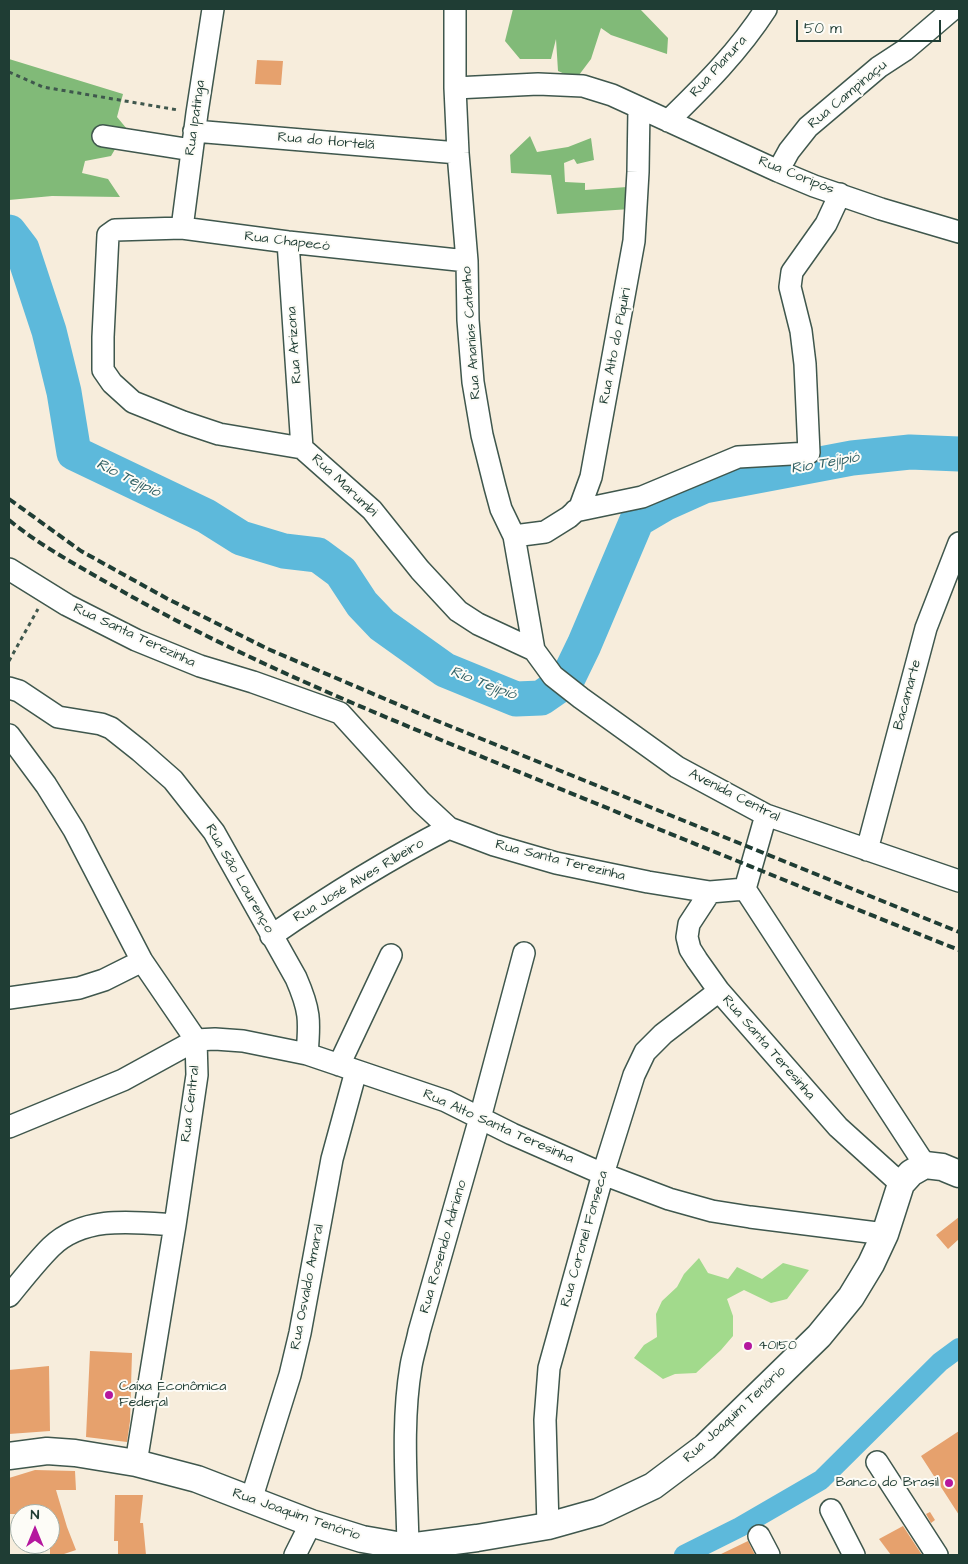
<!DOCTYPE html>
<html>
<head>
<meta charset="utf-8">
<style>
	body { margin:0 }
	#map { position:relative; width:968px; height:1564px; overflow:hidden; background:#f7eddc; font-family:"Architects Daughter",sans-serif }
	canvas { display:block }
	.frame { position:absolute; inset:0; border:10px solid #1f3d34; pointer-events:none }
	.north { position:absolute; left:10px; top:1504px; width:50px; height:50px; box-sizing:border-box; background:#fdfcf7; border:1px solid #a4b0a9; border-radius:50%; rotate:0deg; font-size:14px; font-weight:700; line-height:20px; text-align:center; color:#1f3d34 }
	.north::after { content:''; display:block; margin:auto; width:18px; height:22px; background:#b5179e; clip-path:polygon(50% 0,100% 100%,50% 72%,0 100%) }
	.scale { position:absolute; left:796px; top:20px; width:145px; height:22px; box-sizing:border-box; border:2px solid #1f3d34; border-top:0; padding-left:6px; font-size:15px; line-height:18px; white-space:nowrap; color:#1f3d34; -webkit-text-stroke:4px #fdfcf7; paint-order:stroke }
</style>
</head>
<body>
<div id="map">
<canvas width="968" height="1564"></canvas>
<div class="frame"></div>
<div class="north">N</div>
<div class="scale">50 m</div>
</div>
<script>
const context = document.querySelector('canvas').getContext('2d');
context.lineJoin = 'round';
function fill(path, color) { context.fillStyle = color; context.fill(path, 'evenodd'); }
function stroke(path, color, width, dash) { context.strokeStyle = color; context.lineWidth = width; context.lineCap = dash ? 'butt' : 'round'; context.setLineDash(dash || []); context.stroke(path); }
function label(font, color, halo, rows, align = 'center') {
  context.font = font + ' "Architects Daughter",sans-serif'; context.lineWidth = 4; context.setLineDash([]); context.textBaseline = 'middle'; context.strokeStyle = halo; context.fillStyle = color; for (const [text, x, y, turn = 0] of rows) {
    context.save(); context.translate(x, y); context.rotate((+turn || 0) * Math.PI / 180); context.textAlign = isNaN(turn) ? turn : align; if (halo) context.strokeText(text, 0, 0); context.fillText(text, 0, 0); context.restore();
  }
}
fill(new Path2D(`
	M 699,1258 L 708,1273 L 728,1279 L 737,1267 L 762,1279 L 783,1263 L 809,1270 L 787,1299 L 771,1303 L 744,1290 L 727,1299 L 733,1316 L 733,1336 L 721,1350 L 696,1373 L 675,1374 L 663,1379 L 634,1358 L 644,1345 L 657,1337 L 656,1314 L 662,1301 L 677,1287 L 684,1274 Z`), '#a2da8c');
fill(new Path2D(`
	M 513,9 L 640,9 L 668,38 L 667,54 L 611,35 L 601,28 L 591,59 L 576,79 L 558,71 L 556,39 L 551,59 L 520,59 L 505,41 Z
	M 9,59 L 123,94 L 117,117 L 127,129 L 111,156 L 85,161 L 82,173 L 108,179 L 120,197 L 52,196 L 9,200 Z
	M 530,136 L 537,152 L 568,147 L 591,138 L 594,160 L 577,164 L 574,159 L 564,163 L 565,182 L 585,183 L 585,190 L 627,187 L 630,209 L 557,214 L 551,175 L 511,173 L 510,155 Z`), '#81ba78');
stroke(new Path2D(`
	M 684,1555 L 740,1527 L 821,1480 L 940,1362 L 959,1348`), '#5db9db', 20);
stroke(new Path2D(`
	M 9,232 L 22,249 L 49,331 L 64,392 L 74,453 L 206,516 L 241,538 L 284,551 L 318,555 L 341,572 L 362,604 L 382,625 L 445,670 L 516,699 L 541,698 L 567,680 L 584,645 L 637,520 L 666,503 L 704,486 L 852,458 L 910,452 L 959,454`), '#5db9db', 35);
fill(new Path2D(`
	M 257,60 L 283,61 L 281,85 L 255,84 Z
	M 959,1217 L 959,1239 L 948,1249 L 936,1235 Z
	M 90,1351 L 132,1353 L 130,1421 L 127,1442 L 86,1437 Z
	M 49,1366 L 50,1431 L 9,1434 L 9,1370 Z
	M 959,1431 L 959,1515 L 921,1456 Z
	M 35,1470 L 75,1471 L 76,1490 L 56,1490 L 67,1527 L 76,1550 L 61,1555 L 50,1555 L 50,1514 L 9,1514 L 9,1478 Z
	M 115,1495 L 143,1495 L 140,1523 L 143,1523 L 146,1555 L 118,1555 L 118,1541 L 114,1541 Z
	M 930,1512 L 935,1520 L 931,1523 L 926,1514 Z
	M 903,1526 L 922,1555 L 891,1555 L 879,1539 Z
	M 748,1541 L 755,1555 L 719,1555 Z`), '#e6a16d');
const minor = new Path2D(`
	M 455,9 L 455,88 L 458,153 L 467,261 L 468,320 L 473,382 L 482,435 L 495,487 L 501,509 L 514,536 L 534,650
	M 455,88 L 538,84 L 583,86 L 612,95 L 778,171 L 814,186 L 881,209 L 959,232
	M 668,121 C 704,86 739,51 766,9
	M 194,131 L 458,153
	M 103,136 L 192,150
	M 778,171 L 789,151 L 808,127 L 879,67 L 905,50 L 953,9
	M 182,228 L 197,113 L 213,9
	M 288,242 L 302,448
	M 467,261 L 288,242 L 182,228 L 115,230 L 108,235 L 103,337 L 103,370 L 112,383 L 133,402 L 183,422 L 219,434 L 302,448 L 372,510 L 420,570 L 458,611 L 478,624 L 534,650 L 553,676 L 581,698 L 677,767 L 766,815 L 959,881
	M 575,511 L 642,497 L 738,457 L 809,453 L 805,364 L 801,331 L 790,287 L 792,272 L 826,224 L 840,194
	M 514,536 L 545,532 L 569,517 L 580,507 L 591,477 L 634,241 L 638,172 L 639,108
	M 9,569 L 67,605 L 136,640 L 200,666 L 253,682 L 340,713 L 421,802 L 449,828 L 494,845 L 556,863 L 648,882 L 710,892 L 745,889 L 925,1165
	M 9,688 L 19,691 L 58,717 L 101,724 L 111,728 L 140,751 L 173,780 L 214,832 L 296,978 C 310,1010 310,1020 307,1054
	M 9,735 L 46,785 L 74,830 L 142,961 L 196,1040 L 197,1075 L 175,1225 L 136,1463
	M 867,850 L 926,628 L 959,543
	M 745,889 L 766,815
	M 710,892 L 689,924 L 687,937 L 690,949 L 697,960 L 719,991 L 838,1127 L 901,1184
	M 271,936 C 329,896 387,860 449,828
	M 9,998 L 79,988 L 104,980 L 142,961
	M 339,1065 L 391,955
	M 9,1127 L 123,1080 L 196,1040 L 215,1039 L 243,1041 L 307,1054 L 446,1101 L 512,1134 L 603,1174 L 669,1199 L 712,1211 L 750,1217 L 885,1234
	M 9,1296 C 22,1280 36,1262 51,1247 C 84,1215 134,1222 175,1225
	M 877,1462 L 937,1555
	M 251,1500 L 290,1375 L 300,1333 L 332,1159 L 356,1071
	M 831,1510 L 854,1555
	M 548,1526 L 545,1420 L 549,1368 L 603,1174 L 634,1075 L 645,1052 L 663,1034 L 719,991
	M 759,1536 L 769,1555
	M 408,1547 C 407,1487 401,1425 411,1366 C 413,1354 417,1343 419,1332 L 480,1118 L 524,953
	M 295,1555 L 311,1523`);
const tertiary = new Path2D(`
	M 9,1456 L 47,1451 L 75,1453 L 136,1463 L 197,1479 L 311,1523 L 362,1539 L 408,1547 L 477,1538 L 548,1526 L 598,1512 L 653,1486 L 705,1447 L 819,1336 L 851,1297 L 871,1264 L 885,1234 L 901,1184 L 911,1173 L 925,1165 L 942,1167 L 959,1174`);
stroke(minor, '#3f574d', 24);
stroke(tertiary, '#3f574d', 29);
stroke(new Path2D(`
	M 9,72 L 43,87 L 178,110
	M 9,661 L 38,609`), '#3f574d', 3, [4, 4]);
stroke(minor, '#fff', 21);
stroke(tertiary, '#fff', 26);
stroke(new Path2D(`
	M 9,499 L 81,551 L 166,598 L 268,649 L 425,716 L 959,932
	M 9,520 C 38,544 73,563 106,582 C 208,641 315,688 424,733 C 602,806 780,879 959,950`), '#1f3d34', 4, [8, 4]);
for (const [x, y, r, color] of [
	[748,1346,5,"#b5179e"],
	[109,1395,5,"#b5179e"],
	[949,1483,5,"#b5179e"]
]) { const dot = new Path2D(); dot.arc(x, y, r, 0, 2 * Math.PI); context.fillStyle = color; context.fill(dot); stroke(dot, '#fdfcf7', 2); }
label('14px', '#1f3d34', '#fdfcf7', [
	["Rua Planura",719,67,-48],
	["Rua Campinaçu",848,95,-40],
	["Rua Ipatinga",196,118,-82],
	["Rua do Hortelã",326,142,5],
	["Rua Coripós",796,176,22],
	["Rua Chapecó",287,242,7],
	["Rua Ananias Catanho",472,333,-94],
	["Rua Arizona",295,345,-94],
	["Rua Alto do Piquiri",616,346,-79],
	["Rua Marumbi",344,486,43],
	["Rua Santa Terezinha",134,636,25],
	["Bacamarte",908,695,-75],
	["Avenida Central",734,796,27],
	["Rua Santa Terezinha",560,861,14],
	["Rua São Lourenço",239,879,60],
	["Rua José Alves Ribeiro",359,881,-31],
	["Rua Santa Teresinha",768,1048,49],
	["Rua Central",191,1104,-83],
	["Rua Alto Santa Teresinha",498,1127,24],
	["Rua Coronel Fonseca",585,1239,-74],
	["Rua Rosendo Adriano",444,1247,-74],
	["Rua Osvaldo Amaral",308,1287,-79],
	["Rua Joaquim Tenório",735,1415,-43],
	["Rua Joaquim Tenório",296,1515,19]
]);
label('14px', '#1f3d34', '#fdfcf7', [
	["40150",758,1346],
	["Caixa Econômica",119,1387],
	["Federal",119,1403],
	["Banco do Brasil",939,1483,"right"]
], 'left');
label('italic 15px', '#326266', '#fdfcf7', [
	["Rio Tejipió",825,464,-10],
	["Rio Tejipió",128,479,26],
	["Rio Tejipió",483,684,21]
]);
</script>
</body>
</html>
